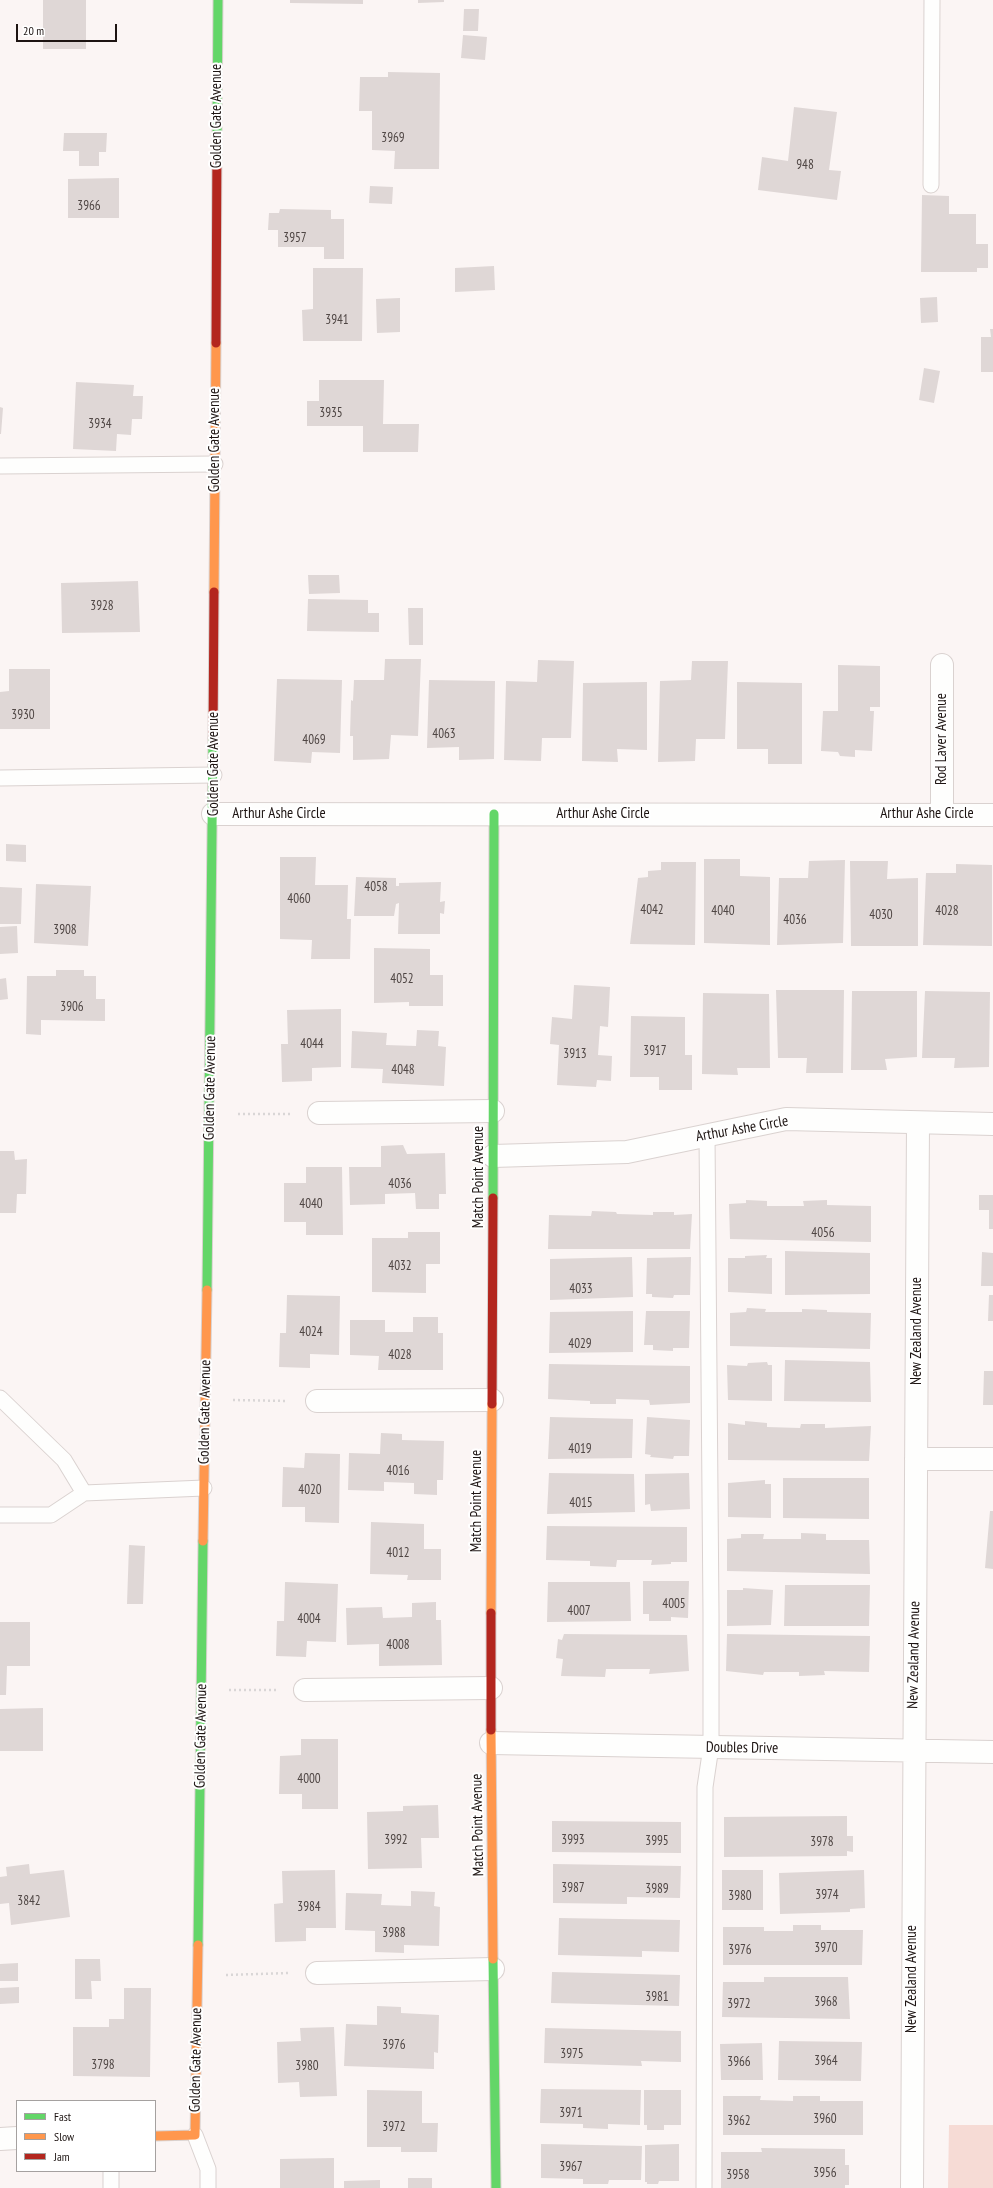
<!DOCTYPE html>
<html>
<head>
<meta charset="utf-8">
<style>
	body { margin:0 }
	#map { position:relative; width:993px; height:2188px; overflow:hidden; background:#fbf5f4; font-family:"PT Sans Narrow",sans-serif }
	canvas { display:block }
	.legend { position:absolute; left:16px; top:2100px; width:140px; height:72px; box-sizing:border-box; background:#fff; border:1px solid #a5a1a0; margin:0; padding:5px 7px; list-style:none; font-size:12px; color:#1d1412 }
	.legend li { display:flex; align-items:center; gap:8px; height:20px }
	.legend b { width:20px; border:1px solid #a5a1a0 }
	.scale { position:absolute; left:16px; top:24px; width:101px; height:18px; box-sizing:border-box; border:2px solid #1d1412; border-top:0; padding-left:5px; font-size:12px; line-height:14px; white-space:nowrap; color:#1d1412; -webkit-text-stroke:3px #fff; paint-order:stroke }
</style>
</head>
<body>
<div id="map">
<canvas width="993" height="2188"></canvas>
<ul class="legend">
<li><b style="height:5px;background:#63d668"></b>Fast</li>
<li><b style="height:5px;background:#ff974d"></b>Slow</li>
<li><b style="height:5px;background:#b3261e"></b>Jam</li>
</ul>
<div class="scale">20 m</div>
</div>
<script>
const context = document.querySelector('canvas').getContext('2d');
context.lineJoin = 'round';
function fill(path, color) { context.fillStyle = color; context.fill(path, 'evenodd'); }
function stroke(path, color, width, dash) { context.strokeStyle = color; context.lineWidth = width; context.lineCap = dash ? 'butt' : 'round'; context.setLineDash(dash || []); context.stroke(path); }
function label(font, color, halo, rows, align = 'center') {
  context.font = font + ' "PT Sans Narrow",sans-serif'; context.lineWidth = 4; context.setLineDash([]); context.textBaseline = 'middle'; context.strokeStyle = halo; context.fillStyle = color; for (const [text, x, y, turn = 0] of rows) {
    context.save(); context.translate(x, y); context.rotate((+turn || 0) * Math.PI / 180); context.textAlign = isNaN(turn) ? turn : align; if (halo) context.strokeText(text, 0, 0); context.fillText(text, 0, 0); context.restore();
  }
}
fill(new Path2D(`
	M 949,2125 L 993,2125 L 993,2188 L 948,2188 Z`), '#f6dbd5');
fill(new Path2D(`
	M 43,0 L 86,0 L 86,49 L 43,49 Z
	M 290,0 L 363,0 L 363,4 L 290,3 Z
	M 418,0 L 444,0 L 444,2 L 418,3 Z
	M 464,9 L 479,9 L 478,31 L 463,31 Z
	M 463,35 L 487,37 L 485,60 L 461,58 Z
	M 388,72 L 440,73 L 439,169 L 394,169 L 395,151 L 372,150 L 372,111 L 359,111 L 360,77 L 388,77 Z
	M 794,107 L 837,112 L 829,170 L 841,171 L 837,200 L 758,190 L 762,157 L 788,161 Z
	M 64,133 L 107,133 L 106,152 L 99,152 L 99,166 L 79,166 L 79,151 L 63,151 Z
	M 119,178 L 119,218 L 68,218 L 68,179 Z
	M 370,186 L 393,187 L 392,204 L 369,203 Z
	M 922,195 L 949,196 L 949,214 L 976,214 L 976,244 L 988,244 L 988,268 L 977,268 L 977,272 L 921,272 Z
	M 280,209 L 331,210 L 331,219 L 344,219 L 344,259 L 324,259 L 324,247 L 278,247 L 278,230 L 268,230 L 269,213 L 279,213 Z
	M 494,266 L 495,290 L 455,292 L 455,268 Z
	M 313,268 L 363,268 L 362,341 L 303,341 L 302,310 L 313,309 Z
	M 937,297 L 938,322 L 921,323 L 920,298 Z
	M 400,298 L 400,332 L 377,333 L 376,299 Z
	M 990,329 L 993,329 L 993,372 L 981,372 L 981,337 L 991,337 Z
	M 924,368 L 940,371 L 934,403 L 919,400 Z
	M 319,380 L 384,380 L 383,424 L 419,424 L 418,452 L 363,452 L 363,426 L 307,426 L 307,401 L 319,401 Z
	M 76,382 L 134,385 L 133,396 L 143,396 L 142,419 L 132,419 L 131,435 L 117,434 L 116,451 L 73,449 Z
	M 0,407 L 3,408 L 1,434 L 0,434 Z
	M 308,575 L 339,575 L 340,593 L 309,594 Z
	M 138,581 L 140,632 L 62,633 L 61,583 Z
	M 308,599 L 368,600 L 368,613 L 379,613 L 379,632 L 307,631 Z
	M 408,608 L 423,608 L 423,645 L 409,645 Z
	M 385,659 L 421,659 L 418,736 L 391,735 L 389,759 L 353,760 L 353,736 L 350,736 L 351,700 L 353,701 L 354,680 L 384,680 Z
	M 538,660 L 574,661 L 571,738 L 542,738 L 541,761 L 504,760 L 506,681 L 537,682 Z
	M 692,661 L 728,661 L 725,739 L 696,739 L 695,761 L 658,762 L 660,681 L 691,680 Z
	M 838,665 L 880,666 L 880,707 L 870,707 L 870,711 L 874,711 L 872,751 L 855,750 L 855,757 L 840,756 L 838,752 L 821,751 L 823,711 L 838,711 Z
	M 9,669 L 50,669 L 50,729 L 0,729 L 0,692 L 9,691 Z
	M 277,679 L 342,680 L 340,753 L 312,752 L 311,763 L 274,761 Z
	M 429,680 L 495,681 L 494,759 L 459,760 L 459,747 L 427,748 Z
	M 647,682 L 647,750 L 617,749 L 618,762 L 582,761 L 583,683 Z
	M 737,682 L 802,683 L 802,764 L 768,764 L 768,749 L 737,749 Z
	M 6,844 L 26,845 L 26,862 L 6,861 Z
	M 280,857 L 316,857 L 315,885 L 348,885 L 347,919 L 351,919 L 350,959 L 311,959 L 312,940 L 280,939 Z
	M 704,859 L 740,859 L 740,876 L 770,877 L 770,945 L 704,943 Z
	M 845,860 L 843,943 L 777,945 L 779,878 L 808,878 L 809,861 Z
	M 850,861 L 888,861 L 887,879 L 918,878 L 918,946 L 851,946 Z
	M 661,862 L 696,862 L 695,945 L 630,944 L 638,878 L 648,877 L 648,871 L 661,870 Z
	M 956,864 L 992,865 L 992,946 L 923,945 L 926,873 L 956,873 Z
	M 356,877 L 396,878 L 396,886 L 399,886 L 399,883 L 441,882 L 440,902 L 445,901 L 444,914 L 440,913 L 440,934 L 398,934 L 399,903 L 396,904 L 394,916 L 354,916 Z
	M 36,884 L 91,886 L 88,946 L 34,943 Z
	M 0,887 L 22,888 L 21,924 L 0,924 Z
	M 17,926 L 18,953 L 0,954 L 0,927 Z
	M 374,948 L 430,949 L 430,975 L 443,975 L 443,1006 L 409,1006 L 409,1002 L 374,1003 Z
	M 56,970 L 84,970 L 84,976 L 96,976 L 96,999 L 105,999 L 105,1021 L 41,1020 L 41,1035 L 26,1034 L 27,976 L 56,976 Z
	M 6,978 L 8,999 L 0,1000 L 0,979 Z
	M 574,985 L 610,987 L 608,1027 L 600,1026 L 598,1055 L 612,1056 L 611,1081 L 597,1080 L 596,1087 L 557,1085 L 559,1045 L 550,1044 L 552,1017 L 572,1019 Z
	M 776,990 L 844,990 L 843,1073 L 806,1073 L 807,1058 L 778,1058 Z
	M 852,991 L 917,991 L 917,1057 L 885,1059 L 887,1070 L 851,1070 Z
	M 925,991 L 990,992 L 989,1067 L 954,1068 L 955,1058 L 922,1058 Z
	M 703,993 L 769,994 L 770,1068 L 737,1068 L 738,1075 L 702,1074 Z
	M 341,1009 L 341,1067 L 312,1068 L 312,1081 L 282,1082 L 281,1044 L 288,1044 L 287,1010 Z
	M 631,1016 L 685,1017 L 685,1055 L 692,1055 L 692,1090 L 659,1090 L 659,1077 L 630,1077 Z
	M 417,1030 L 439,1031 L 438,1046 L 446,1047 L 444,1086 L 382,1083 L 383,1069 L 351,1068 L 352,1031 L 387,1033 L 386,1045 L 416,1046 Z
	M 403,1145 L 407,1154 L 445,1153 L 446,1194 L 439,1194 L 439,1209 L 416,1209 L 415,1193 L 385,1194 L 385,1204 L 350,1205 L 349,1167 L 381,1167 L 381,1146 Z
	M 0,1151 L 14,1151 L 15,1160 L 27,1159 L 26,1194 L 17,1194 L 16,1213 L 0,1213 Z
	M 306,1167 L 342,1167 L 343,1235 L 306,1235 L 306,1222 L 284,1222 L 284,1183 L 306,1183 Z
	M 979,1195 L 993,1195 L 993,1229 L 989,1229 L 989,1210 L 979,1210 Z
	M 746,1200 L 767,1201 L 767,1206 L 804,1206 L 803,1201 L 827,1200 L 827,1205 L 871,1206 L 871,1242 L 730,1239 L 729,1204 L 746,1203 Z
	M 592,1211 L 616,1212 L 617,1214 L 653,1215 L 653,1212 L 674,1212 L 674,1215 L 692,1214 L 690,1249 L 548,1249 L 549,1215 L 591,1216 Z
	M 408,1232 L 440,1232 L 440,1264 L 426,1264 L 426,1293 L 372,1292 L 372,1238 L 408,1238 Z
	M 785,1251 L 870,1253 L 870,1294 L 785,1295 Z
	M 982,1252 L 993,1253 L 993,1286 L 981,1286 Z
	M 767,1255 L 766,1258 L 772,1258 L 772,1294 L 728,1292 L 728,1258 L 745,1258 L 745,1256 Z
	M 632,1257 L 633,1297 L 550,1300 L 550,1259 Z
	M 691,1257 L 690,1295 L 674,1295 L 673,1298 L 652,1297 L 652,1294 L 646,1294 L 647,1258 Z
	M 287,1295 L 340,1296 L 339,1355 L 310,1354 L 310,1368 L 279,1367 L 280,1333 L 286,1333 Z
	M 989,1295 L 993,1295 L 993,1321 L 988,1321 Z
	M 747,1308 L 766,1309 L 765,1312 L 802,1312 L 802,1309 L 827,1310 L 827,1312 L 871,1313 L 870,1349 L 730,1346 L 730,1313 L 746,1312 Z
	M 633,1311 L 633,1352 L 549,1353 L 550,1312 Z
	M 646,1311 L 690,1311 L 689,1348 L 673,1348 L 673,1351 L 653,1350 L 653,1345 L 644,1345 Z
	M 413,1317 L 438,1317 L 438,1333 L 443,1333 L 443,1370 L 378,1370 L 379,1356 L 350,1355 L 350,1320 L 385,1320 L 385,1332 L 413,1332 Z
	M 785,1360 L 870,1362 L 871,1402 L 784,1401 Z
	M 767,1362 L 768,1365 L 772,1365 L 772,1401 L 728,1400 L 727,1365 L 747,1366 L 748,1363 Z
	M 549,1364 L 690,1366 L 690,1403 L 650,1405 L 649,1400 L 616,1399 L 616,1404 L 590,1404 L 590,1401 L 548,1399 Z
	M 984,1371 L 993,1371 L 993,1405 L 983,1405 Z
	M 550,1417 L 633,1419 L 632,1458 L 548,1459 Z
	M 647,1417 L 690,1420 L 689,1456 L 674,1456 L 673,1459 L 650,1457 L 651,1455 L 645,1454 Z
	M 745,1421 L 767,1423 L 767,1427 L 800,1428 L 801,1424 L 825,1424 L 825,1428 L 871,1426 L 869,1461 L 728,1460 L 728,1423 L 745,1425 Z
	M 381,1433 L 402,1434 L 402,1440 L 444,1441 L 443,1480 L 437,1480 L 437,1495 L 414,1494 L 414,1483 L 384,1482 L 384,1491 L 348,1490 L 349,1453 L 380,1454 Z
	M 305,1453 L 340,1454 L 339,1523 L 305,1522 L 305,1507 L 282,1507 L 283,1467 L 304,1468 Z
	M 549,1473 L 634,1474 L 635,1512 L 547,1514 Z
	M 689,1473 L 690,1509 L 651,1511 L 650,1504 L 645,1505 L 645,1474 Z
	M 783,1478 L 869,1478 L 869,1519 L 783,1518 Z
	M 765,1480 L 765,1484 L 771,1484 L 771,1518 L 728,1517 L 728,1483 Z
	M 990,1511 L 993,1511 L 993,1569 L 985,1568 Z
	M 371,1522 L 424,1524 L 424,1549 L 441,1549 L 441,1580 L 407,1580 L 408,1575 L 370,1574 Z
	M 547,1526 L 687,1527 L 687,1562 L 671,1562 L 671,1564 L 651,1565 L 652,1560 L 617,1560 L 616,1567 L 590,1566 L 590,1561 L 546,1560 Z
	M 801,1533 L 826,1534 L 826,1540 L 869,1540 L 870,1574 L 727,1571 L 727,1539 L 741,1538 L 741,1534 L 764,1534 L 763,1539 L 801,1539 Z
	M 129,1545 L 145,1546 L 143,1604 L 127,1604 Z
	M 643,1581 L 689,1581 L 688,1618 L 671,1617 L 671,1621 L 649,1621 L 649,1614 L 643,1614 Z
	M 285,1582 L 338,1584 L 336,1642 L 307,1641 L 306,1657 L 276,1656 L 277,1621 L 284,1621 Z
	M 548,1582 L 630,1582 L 631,1621 L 547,1622 Z
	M 785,1585 L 870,1585 L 869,1626 L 784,1626 Z
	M 743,1588 L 773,1590 L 771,1625 L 727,1626 L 727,1590 L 743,1590 Z
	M 436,1602 L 436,1620 L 441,1620 L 442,1665 L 379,1666 L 379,1644 L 347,1645 L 346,1608 L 382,1607 L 383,1618 L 412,1617 L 412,1603 Z
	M 0,1622 L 30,1622 L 30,1666 L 7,1666 L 6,1695 L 0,1695 Z
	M 564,1634 L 687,1635 L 689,1671 L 649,1674 L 650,1669 L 606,1669 L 605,1677 L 561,1676 L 563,1659 L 556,1658 L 558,1639 L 562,1640 Z
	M 727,1634 L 870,1636 L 869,1672 L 824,1671 L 825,1675 L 799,1676 L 799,1672 L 764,1672 L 763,1675 L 726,1671 Z
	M 43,1708 L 43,1751 L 0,1751 L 0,1709 Z
	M 301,1739 L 338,1739 L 338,1809 L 302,1809 L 302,1794 L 279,1794 L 280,1756 L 301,1755 Z
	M 438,1805 L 439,1838 L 421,1838 L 422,1868 L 368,1869 L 367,1812 L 403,1811 L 403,1806 Z
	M 847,1816 L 847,1836 L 853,1836 L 853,1852 L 847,1851 L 847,1856 L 724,1857 L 724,1817 Z
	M 552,1821 L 681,1822 L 681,1853 L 552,1852 Z
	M 29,1864 L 30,1874 L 64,1870 L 70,1917 L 11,1925 L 9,1903 L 0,1904 L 0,1877 L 7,1876 L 6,1867 Z
	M 553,1864 L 681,1866 L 680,1898 L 627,1897 L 627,1904 L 553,1903 Z
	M 335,1870 L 336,1928 L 306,1928 L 306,1941 L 275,1942 L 274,1904 L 283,1903 L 282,1871 Z
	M 722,1870 L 763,1870 L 763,1910 L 722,1910 Z
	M 864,1870 L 865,1908 L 850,1909 L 850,1912 L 780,1914 L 779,1873 Z
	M 411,1891 L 435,1892 L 434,1906 L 440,1907 L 439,1946 L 404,1945 L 404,1953 L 375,1952 L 375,1931 L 345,1930 L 346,1893 L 382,1894 L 381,1905 L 411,1906 Z
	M 559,1918 L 680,1920 L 679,1952 L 642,1951 L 642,1957 L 558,1955 Z
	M 793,1925 L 821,1925 L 821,1930 L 863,1930 L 862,1965 L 723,1965 L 723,1927 L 764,1927 L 764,1931 L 793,1931 Z
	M 75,1959 L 100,1959 L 101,1981 L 91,1981 L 92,1999 L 75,1999 Z
	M 18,1963 L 18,1981 L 0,1981 L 0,1964 Z
	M 552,1972 L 680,1975 L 679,2006 L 551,2003 Z
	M 764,1977 L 848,1977 L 850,2019 L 722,2017 L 723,1982 L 764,1982 Z
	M 19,1987 L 19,2003 L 0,2004 L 0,1988 Z
	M 124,1988 L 151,1988 L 150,2077 L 73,2076 L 73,2027 L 109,2027 L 109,2019 L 124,2019 Z
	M 377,2006 L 401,2007 L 401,2013 L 439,2015 L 438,2053 L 434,2052 L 434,2069 L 344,2066 L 346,2024 L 377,2025 Z
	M 334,2027 L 337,2096 L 300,2097 L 299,2082 L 278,2083 L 277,2042 L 301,2041 L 300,2028 Z
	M 545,2028 L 681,2031 L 681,2062 L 641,2061 L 642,2066 L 544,2063 Z
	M 779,2041 L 862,2042 L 861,2081 L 778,2080 Z
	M 762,2043 L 763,2080 L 721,2080 L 720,2044 Z
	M 541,2089 L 641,2090 L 640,2125 L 608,2124 L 608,2129 L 583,2128 L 583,2124 L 540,2123 Z
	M 367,2090 L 422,2091 L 422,2123 L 438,2123 L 437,2152 L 401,2152 L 401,2147 L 367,2147 Z
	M 644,2090 L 681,2090 L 681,2125 L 664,2125 L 664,2130 L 647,2130 L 647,2125 L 644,2125 Z
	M 723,2096 L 761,2096 L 760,2100 L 793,2101 L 793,2096 L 820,2096 L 820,2101 L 863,2101 L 863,2135 L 723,2135 Z
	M 541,2144 L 642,2146 L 641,2180 L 609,2180 L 608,2184 L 583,2184 L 583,2179 L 541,2178 Z
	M 679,2144 L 679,2181 L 659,2181 L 658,2184 L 647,2184 L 647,2182 L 645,2182 L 645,2145 Z
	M 761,2148 L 845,2149 L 845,2165 L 849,2165 L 849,2185 L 845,2185 L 845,2188 L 721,2188 L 721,2152 L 762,2152 Z
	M 334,2158 L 334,2188 L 280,2188 L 280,2159 Z
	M 408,2178 L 432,2178 L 432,2188 L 408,2188 Z
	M 380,2180 L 380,2188 L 344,2188 L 344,2181 Z`), '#dfd7d6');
const lane = new Path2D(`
	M 931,185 L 932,0
	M 0,466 L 215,464
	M 0,778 L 214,775
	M 0,1398 L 64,1460 L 84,1493
	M 0,1515 L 51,1515 L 84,1493 L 204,1488
	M 195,2135 L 208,2169 L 208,2188
	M 111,2171 L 111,2188
	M 704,2188 L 705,1787 L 711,1747 L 711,1615 L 707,1135`);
const street = new Path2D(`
	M 942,665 L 942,814
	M 213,814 L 993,815
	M 319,1113 L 493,1111
	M 493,1156 L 627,1152 L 786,1119 L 993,1124
	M 317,1401 L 492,1400
	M 916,1459 L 993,1459
	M 305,1690 L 491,1688
	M 491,1743 L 993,1752
	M 317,1973 L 493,1969
	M 0,2139 L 17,2138
	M 912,2188 L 918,1123`);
const fast = new Path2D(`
	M 217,139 L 218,0
	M 493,1198 L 494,814
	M 207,1290 L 213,738
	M 198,1945 L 203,1541
	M 493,1959 L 496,2188`);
const slow = new Path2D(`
	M 214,592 L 216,343
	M 203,1541 L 207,1290
	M 491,1613 L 492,1404
	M 491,1730 L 493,1959
	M 155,2136 L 195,2135 L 198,1945`);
const jam = new Path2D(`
	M 216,343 L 217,139
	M 213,738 L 214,592
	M 492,1404 L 493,1198
	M 491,1730 L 491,1613`);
stroke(lane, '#dad2d0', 17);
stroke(street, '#dad2d0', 24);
stroke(fast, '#dad2d0', 11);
stroke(slow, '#dad2d0', 11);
stroke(jam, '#dad2d0', 11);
stroke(new Path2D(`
	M 238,1114 L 291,1114
	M 233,1400 L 288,1401
	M 229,1690 L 276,1690
	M 226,1975 L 289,1973`), '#d9d6d6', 2.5, [2, 3]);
stroke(lane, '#fefefd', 15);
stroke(street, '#fefefd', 22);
stroke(fast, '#63d668', 9);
stroke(slow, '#ff974d', 9);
stroke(jam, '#b3261e', 9);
label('13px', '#4e4543', null, [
	["3969",393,138],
	["948",805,165],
	["3966",89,206],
	["3957",295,238],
	["3941",337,320],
	["3935",331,413],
	["3934",100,424],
	["3928",102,606],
	["3930",23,715],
	["4063",444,734],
	["4069",314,740],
	["4058",376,887],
	["4060",299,899],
	["4042",652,910],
	["4040",723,911],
	["4028",947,911],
	["4030",881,915],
	["4036",795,920],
	["3908",65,930],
	["4052",402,979],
	["3906",72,1007],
	["4044",312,1044],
	["3917",655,1051],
	["3913",575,1054],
	["4048",403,1070],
	["4036",400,1184],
	["4040",311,1204],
	["4056",823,1233],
	["4032",400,1266],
	["4033",581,1289],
	["4024",311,1332],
	["4029",580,1344],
	["4028",400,1355],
	["4019",580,1449],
	["4016",398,1471],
	["4020",310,1490],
	["4015",581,1503],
	["4012",398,1553],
	["4005",674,1604],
	["4007",579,1611],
	["4004",309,1619],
	["4008",398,1645],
	["4000",309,1779],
	["3992",396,1840],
	["3993",573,1840],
	["3995",657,1841],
	["3978",822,1842],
	["3987",573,1888],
	["3989",657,1889],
	["3974",827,1895],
	["3980",740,1896],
	["3842",29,1901],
	["3984",309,1907],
	["3988",394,1933],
	["3970",826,1948],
	["3976",740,1950],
	["3981",657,1997],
	["3968",826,2002],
	["3972",739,2004],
	["3976",394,2045],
	["3975",572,2054],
	["3964",826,2061],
	["3966",739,2062],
	["3798",103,2065],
	["3980",307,2066],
	["3971",571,2113],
	["3960",825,2119],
	["3962",739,2121],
	["3972",394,2127],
	["3967",571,2167],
	["3956",825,2173],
	["3958",738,2175]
]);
label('15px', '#1d1412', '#fff', [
	["Golden Gate Avenue",217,116,-90],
	["Golden Gate Avenue",215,440,-90],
	["Rod Laver Avenue",942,739,-90],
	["Golden Gate Avenue",214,764,-90],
	["Arthur Ashe Circle",279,814],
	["Arthur Ashe Circle",603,814],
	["Arthur Ashe Circle",927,814],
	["Golden Gate Avenue",210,1088,-89],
	["Arthur Ashe Circle",742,1129,-10],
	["Match Point Avenue",479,1177,-90],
	["New Zealand Avenue",917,1331,-90],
	["Golden Gate Avenue",205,1412,-89],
	["Match Point Avenue",477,1501,-90],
	["New Zealand Avenue",914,1655,-89],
	["Golden Gate Avenue",201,1736,-89],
	["Doubles Drive",742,1748,1],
	["Match Point Avenue",478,1825,-91],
	["New Zealand Avenue",912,1979,-90],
	["Golden Gate Avenue",196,2060,-89]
]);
</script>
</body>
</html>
